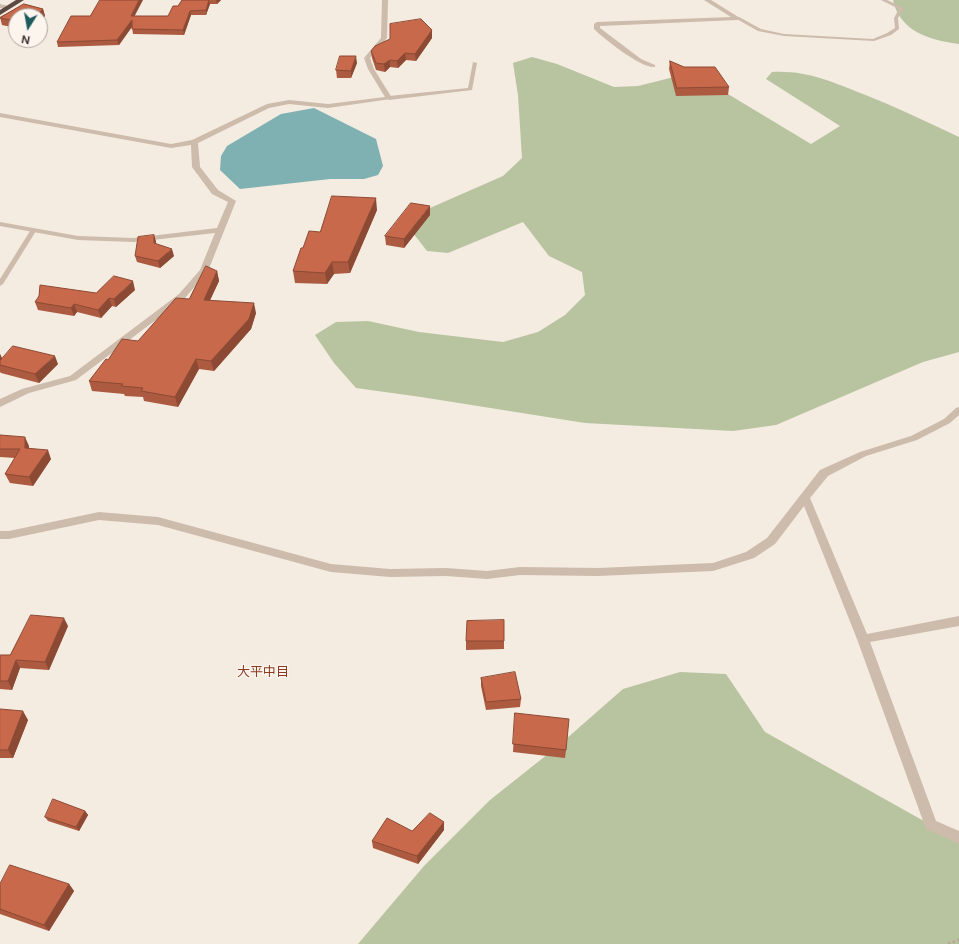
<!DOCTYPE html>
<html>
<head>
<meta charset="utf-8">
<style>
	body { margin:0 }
	#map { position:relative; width:959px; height:944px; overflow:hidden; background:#f4ebe1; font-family:Figtree,sans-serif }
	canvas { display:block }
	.north { position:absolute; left:8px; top:8px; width:40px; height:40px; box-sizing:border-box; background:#fbf5ee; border:1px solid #aea6a0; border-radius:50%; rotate:191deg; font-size:11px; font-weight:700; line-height:16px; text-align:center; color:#3b302b }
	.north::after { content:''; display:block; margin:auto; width:14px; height:18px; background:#1f5a5e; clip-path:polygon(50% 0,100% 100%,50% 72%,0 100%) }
</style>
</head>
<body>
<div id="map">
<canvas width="959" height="944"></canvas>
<div class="north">N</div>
</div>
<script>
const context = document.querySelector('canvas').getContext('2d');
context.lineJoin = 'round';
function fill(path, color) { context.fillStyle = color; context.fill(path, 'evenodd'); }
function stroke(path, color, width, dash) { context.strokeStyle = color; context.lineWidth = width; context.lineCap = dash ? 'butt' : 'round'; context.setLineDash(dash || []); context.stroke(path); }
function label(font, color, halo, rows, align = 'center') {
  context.font = font + ' Figtree,"Noto Sans JP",sans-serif'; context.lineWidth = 3; context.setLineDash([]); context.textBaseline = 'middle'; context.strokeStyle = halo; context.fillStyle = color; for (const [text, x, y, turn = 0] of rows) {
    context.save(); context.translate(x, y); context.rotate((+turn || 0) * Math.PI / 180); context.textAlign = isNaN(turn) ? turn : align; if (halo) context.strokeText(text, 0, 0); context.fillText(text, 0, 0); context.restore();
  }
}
fill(new Path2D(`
	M 893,0 L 959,0 L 959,44 C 930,40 900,32 893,0 Z
	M 532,57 L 557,64 L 614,87 L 638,86 L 674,77 L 703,79 L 811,144 L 840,126 L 766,79 L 772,72 C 807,70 832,82 863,94 C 896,107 927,122 959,137 L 959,352 L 923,362 L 776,425 L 733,431 L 585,423 L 421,397 L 356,388 L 334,363 L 315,335 L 336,322 L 368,321 L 419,332 L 503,342 L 538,332 L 565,315 L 585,295 L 582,272 L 549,256 L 523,222 L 448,253 L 427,251 L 413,233 L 430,208 L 503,176 L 522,158 L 518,95 L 513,63 Z
	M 680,672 L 726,674 L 765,732 L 931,825 L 959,838 L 959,944 L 358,944 L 424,866 L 490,800 L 558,746 L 623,689 Z`), '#b8c4a0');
fill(new Path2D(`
	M 314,108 L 376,139 L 383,166 L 378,175 L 364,179 L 330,179 L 240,189 L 220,170 L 221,156 L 227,146 L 281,114 Z`), '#7fb0b2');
stroke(new Path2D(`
	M 948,944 L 959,940`), '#b9a596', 3, [2.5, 2.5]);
fill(new Path2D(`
	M 881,0 L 887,0 L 904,8 L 898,18 L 899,29 L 891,35 L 874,41 L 784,36 L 758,31 L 735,18 L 739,17 L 761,29 L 784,34 L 873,39 L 887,33 L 895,28 L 894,18 L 899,9 Z
	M 473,62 L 477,63 L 472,90 L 389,100 L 386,98 L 389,96 L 468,88 Z
	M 33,229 L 36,231 L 3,284 L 0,286 L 0,279 L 30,231 Z`), '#cdbbac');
fill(new Path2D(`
	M 382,0 L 388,0 L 387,38 L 370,58 L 374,69 L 392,98 L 391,99 L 328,108 L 289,104 L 269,108 L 198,143 L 200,167 L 218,190 L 236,201 L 208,271 L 185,298 L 76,380 L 29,393 L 0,407 L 0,399 L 22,389 L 70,376 L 179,294 L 200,270 L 215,233 L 134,242 L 78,240 L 0,226 L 0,222 L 78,236 L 134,238 L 217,228 L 228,202 L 212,194 L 192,167 L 191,145 L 171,148 L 0,117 L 0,113 L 171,144 L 192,140 L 267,104 L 289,100 L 328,104 L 385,97 L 368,69 L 364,58 L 381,38 Z
	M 704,0 L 711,0 L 740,18 L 737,20 L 600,26 L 600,28 L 641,59 L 655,65 L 655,67 C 642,69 604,39 594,29 L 594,24 L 597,22 L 731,17 Z
	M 0,4 L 12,7 L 9,9 L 0,8 Z
	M 959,407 L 959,415 L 950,423 L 917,440 L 866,456 L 828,476 L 810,498 L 867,634 L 959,616 L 959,626 L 870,642 L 936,821 L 959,831 L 959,844 L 926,829 L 857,639 L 804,506 L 775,544 L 754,558 L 713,571 L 598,576 L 520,575 L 487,579 L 446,576 L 390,577 L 331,572 L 158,525 L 99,520 L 9,539 L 0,539 L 0,531 L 9,531 L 99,512 L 158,517 L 331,564 L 390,569 L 446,568 L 487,571 L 520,567 L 598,568 L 713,563 L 746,552 L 767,538 L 820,470 L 860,452 L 911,436 L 944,419 L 956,408 Z`), '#cdbbac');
fill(new Path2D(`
	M 16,0 L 24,0 L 0,15 L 0,10 Z`), '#5c4a42');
fill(new Path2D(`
	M 182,0 L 221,0 L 217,4 L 210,4 L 206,15 L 191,15 L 184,35 L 133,34 L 132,27 L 119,45 L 58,47 L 57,42 L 135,16 L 168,16 L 178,6 Z
	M 24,4 L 43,9 L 45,16 L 40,22 L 40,16 L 16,16 L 16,28 L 2,25 L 0,17 Z
	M 432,30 L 432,38 L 416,61 L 406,60 L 398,68 L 390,67 L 385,72 L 376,70 L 372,58 L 371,51 Z
	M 670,61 L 729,87 L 728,95 L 676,96 L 669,69 Z
	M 357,63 L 351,78 L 337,78 L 336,70 Z
	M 377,210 L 350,273 L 334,274 L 327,284 L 295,283 L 293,271 L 303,248 L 320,232 Z
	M 430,215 L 404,248 L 386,245 L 385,236 Z
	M 156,241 L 156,244 L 174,256 L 160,268 L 137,262 L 135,256 Z
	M 217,271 L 219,281 L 210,300 L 256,313 L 251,329 L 214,371 L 199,369 L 178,407 L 144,401 L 143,397 L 125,396 L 124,394 L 92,391 L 89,381 L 108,360 L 138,341 L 189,299 Z
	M 135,290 L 116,307 L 112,306 L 101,318 L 77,312 L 74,316 L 38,310 L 35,302 L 96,293 Z
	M 0,354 L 2,359 L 58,364 L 39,383 L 1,373 L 0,372 Z
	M 0,435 L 29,446 L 29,448 L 51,459 L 33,486 L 10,483 L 5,474 L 15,458 L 0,457 Z
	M 68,626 L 49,670 L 20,668 L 12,690 L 0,689 L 0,655 L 10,655 Z
	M 466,641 L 504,641 L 504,649 L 466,650 Z
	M 481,678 L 521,699 L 520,707 L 486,710 L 481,686 Z
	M 0,709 L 28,720 L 13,758 L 0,758 Z
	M 515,713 L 566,750 L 565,758 L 513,752 Z
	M 85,811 L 88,815 L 79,831 L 48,821 L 45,817 Z
	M 444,822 L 444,830 L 418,864 L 373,848 L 372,841 L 412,831 Z
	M 0,884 L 69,884 L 74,891 L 49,931 L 0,914 Z`), '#ac5a40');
fill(new Path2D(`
	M 139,0 L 143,0 L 132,21 L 131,16 Z
	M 209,0 L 210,4 L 206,15 L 206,10 Z
	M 216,0 L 221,0 L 217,4 Z
	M 43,9 L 45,16 L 40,22 L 40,16 L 36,16 Z
	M 190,11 L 191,15 L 184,35 L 183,30 Z
	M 132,20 L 133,25 L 119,45 L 117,40 Z
	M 432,30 L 432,38 L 416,61 L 415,54 Z
	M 405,53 L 406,60 L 398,68 L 397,61 Z
	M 356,56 L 357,63 L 351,78 L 351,71 Z
	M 390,60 L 390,67 L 385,72 L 384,64 Z
	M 376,198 L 377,210 L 350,273 L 348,262 Z
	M 430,206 L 430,215 L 404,248 L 404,239 Z
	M 154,235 L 156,241 L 155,250 L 154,243 Z
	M 172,249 L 174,256 L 160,268 L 158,261 Z
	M 332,262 L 334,274 L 327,284 L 325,273 Z
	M 217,271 L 219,281 L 206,309 L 204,300 Z
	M 133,281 L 135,290 L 116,307 L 114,299 Z
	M 109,298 L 112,306 L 101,318 L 98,310 Z
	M 254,303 L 256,313 L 251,329 L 214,371 L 211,361 Z
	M 74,304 L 77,312 L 74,316 L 71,308 Z
	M 0,354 L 4,362 L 0,365 Z
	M 55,356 L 58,364 L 39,383 L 35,374 Z
	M 196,359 L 199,369 L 178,407 L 175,397 Z
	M 25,437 L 29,446 L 29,457 L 25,448 Z
	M 48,450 L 51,459 L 33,486 L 29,477 Z
	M 64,618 L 68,626 L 49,670 L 45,662 Z
	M 16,660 L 20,668 L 12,690 L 8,681 Z
	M 23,711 L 28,720 L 13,758 L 8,750 Z
	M 85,811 L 88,815 L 79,831 L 76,827 Z
	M 444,822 L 444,830 L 418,864 L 417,856 Z
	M 69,884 L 74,891 L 49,931 L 44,925 Z`), '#8c4a34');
const building = new Path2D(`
	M 100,0 L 139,0 L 131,16 L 168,16 L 173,6 L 178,6 L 182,0 L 209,0 L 206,10 L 190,11 L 183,30 L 132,29 L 132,20 L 117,40 L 57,42 L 71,16 L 90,16 Z
	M 24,4 L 43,9 L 36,16 L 16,16 L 16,21 L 0,18 Z
	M 421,19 L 432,30 L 415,54 L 405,53 L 397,61 L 390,60 L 384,64 L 376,63 L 371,51 L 375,46 L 390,39 L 390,24 Z
	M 340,56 L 356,56 L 351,71 L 336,70 Z
	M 670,61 L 684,67 L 715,67 L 729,87 L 677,88 Z
	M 332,196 L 376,198 L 348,262 L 332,262 L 325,273 L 293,271 L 301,248 L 303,248 L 309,231 L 320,232 Z
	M 411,203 L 430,206 L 404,239 L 385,236 Z
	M 154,235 L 154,243 L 172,249 L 158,261 L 135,256 L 138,237 Z
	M 206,266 L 217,271 L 204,300 L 254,303 L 249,319 L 211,361 L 196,359 L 175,397 L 141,391 L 143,388 L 121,386 L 123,384 L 89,381 L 106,359 L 108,360 L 122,339 L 138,341 L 176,298 L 189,299 Z
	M 114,276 L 133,281 L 114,299 L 109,298 L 98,310 L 74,304 L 71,308 L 35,302 L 39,296 L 40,285 L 96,293 Z
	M 13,346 L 55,356 L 35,374 L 0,365 L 0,361 Z
	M 0,435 L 25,437 L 25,448 L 48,450 L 29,477 L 5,474 L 20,449 L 0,449 Z
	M 31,615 L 64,618 L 45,662 L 16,660 L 8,681 L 0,681 L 0,655 L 10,655 Z
	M 504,620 L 504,641 L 466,641 L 467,621 Z
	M 515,672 L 521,699 L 486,702 L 481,678 Z
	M 0,709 L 23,711 L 8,750 L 0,750 Z
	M 515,713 L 569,719 L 566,750 L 513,744 Z
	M 53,799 L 85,811 L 76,827 L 45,817 Z
	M 430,813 L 444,822 L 417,856 L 372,841 L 387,818 L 412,831 Z
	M 10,865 L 69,884 L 44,925 L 0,909 L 0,884 Z`);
fill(building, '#c8694b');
stroke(building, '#8c4a34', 1);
label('13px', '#8c3b22', '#fbf5ee', [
	["大平中目",263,672]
]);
</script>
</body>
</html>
